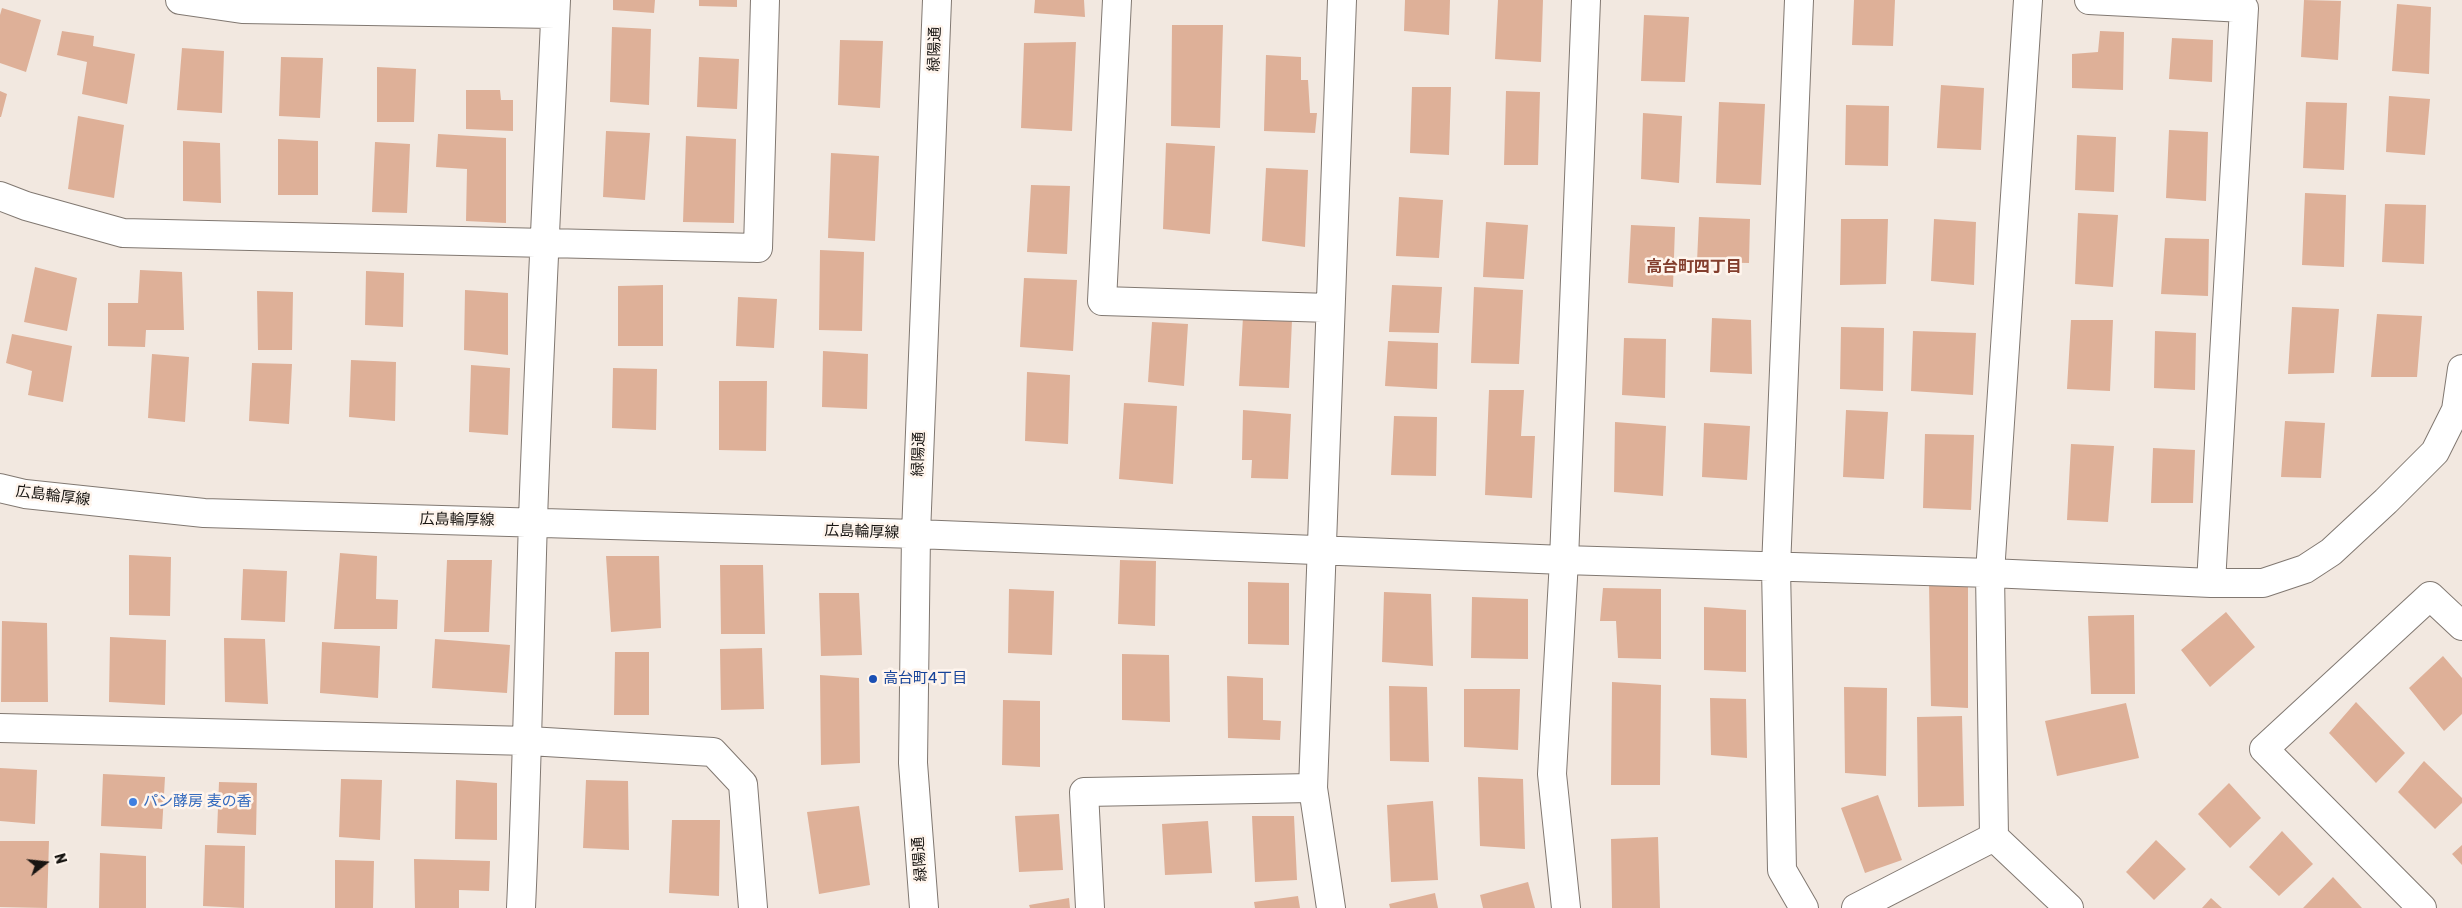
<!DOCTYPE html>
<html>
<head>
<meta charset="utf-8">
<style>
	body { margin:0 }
	#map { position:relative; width:2462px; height:908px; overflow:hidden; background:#f2e8e0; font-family:Rubik,sans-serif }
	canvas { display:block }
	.north { position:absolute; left:20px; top:838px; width:50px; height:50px; -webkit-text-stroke:4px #fff5ed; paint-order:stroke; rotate:74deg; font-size:14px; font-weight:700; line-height:20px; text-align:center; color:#181512 }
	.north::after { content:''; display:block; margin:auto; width:18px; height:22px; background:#181512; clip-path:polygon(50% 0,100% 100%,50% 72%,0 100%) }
</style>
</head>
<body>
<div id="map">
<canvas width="2462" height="908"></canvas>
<div class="north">N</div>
</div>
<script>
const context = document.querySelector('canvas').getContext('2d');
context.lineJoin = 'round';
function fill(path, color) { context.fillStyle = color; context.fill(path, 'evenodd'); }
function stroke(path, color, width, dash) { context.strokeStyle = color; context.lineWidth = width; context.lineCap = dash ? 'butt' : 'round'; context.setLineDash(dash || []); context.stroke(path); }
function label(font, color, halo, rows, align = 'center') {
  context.font = font + ' Rubik,"Noto Sans JP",sans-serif'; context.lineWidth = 5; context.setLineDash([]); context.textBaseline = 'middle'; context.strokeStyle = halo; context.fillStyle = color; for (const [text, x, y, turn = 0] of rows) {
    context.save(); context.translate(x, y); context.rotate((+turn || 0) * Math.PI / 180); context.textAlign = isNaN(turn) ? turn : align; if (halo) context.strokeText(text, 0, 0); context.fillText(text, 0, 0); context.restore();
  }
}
fill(new Path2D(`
	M 613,0 L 655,0 L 654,13 L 613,10 Z
	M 699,0 L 737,0 L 737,7 L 699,6 Z
	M 1035,0 L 1084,0 L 1085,17 L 1034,13 Z
	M 1405,0 L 1450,0 L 1449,35 L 1404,31 Z
	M 1498,0 L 1543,0 L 1541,62 L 1495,59 Z
	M 1854,0 L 1895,0 L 1893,46 L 1852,45 Z
	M 2304,0 L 2341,1 L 2338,60 L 2301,57 Z
	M 2397,4 L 2431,7 L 2429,74 L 2392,71 Z
	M 2,8 L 41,20 L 26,72 L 0,63 L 0,15 Z
	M 1644,15 L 1689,17 L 1685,82 L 1641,81 Z
	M 1172,25 L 1223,25 L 1220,128 L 1171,126 Z
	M 612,27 L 651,29 L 649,105 L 610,102 Z
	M 62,31 L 94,36 L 93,46 L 135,54 L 127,104 L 82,94 L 87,62 L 57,55 Z
	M 2100,31 L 2124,32 L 2123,90 L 2072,88 L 2072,54 L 2098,52 Z
	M 2172,38 L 2213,40 L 2212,82 L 2169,79 Z
	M 840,40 L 883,41 L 880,108 L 838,105 Z
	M 1076,42 L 1072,131 L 1021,128 L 1024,43 Z
	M 182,48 L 224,51 L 222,113 L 177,110 Z
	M 1266,55 L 1301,57 L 1301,80 L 1308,80 L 1310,113 L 1317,113 L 1315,133 L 1264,131 Z
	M 281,57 L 323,58 L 320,118 L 279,116 Z
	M 699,57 L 739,59 L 737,109 L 697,107 Z
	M 377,67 L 416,69 L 414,122 L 377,122 Z
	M 1941,85 L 1984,88 L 1981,150 L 1937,148 Z
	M 1412,87 L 1451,87 L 1449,155 L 1410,153 Z
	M 466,90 L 500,90 L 501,100 L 513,100 L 513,131 L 466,129 Z
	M 0,91 L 7,94 L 1,117 L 0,117 Z
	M 1506,91 L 1540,92 L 1538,165 L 1504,165 Z
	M 2389,96 L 2430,99 L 2425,155 L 2386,152 Z
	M 1719,102 L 1765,104 L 1761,185 L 1716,183 Z
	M 2306,102 L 2347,103 L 2344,170 L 2303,168 Z
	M 1846,105 L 1889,106 L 1888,166 L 1845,165 Z
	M 1643,113 L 1682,116 L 1679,183 L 1641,179 Z
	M 78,116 L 124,125 L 114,198 L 68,189 Z
	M 2169,130 L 2208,132 L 2206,201 L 2166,198 Z
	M 606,131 L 650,133 L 645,200 L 603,197 Z
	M 438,134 L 506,138 L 506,223 L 466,221 L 467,169 L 436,167 Z
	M 2077,135 L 2116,137 L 2114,192 L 2075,190 Z
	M 686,136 L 736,139 L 734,223 L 683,222 Z
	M 278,139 L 318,141 L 318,195 L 278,195 Z
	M 183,141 L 220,143 L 221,203 L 183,201 Z
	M 375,142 L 410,144 L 407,213 L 372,212 Z
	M 1166,143 L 1215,146 L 1210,234 L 1163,229 Z
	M 831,153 L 879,156 L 875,241 L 828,238 Z
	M 1266,168 L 1308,170 L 1305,247 L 1262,241 Z
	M 1031,185 L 1070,186 L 1067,254 L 1027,252 Z
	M 2305,193 L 2346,195 L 2344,267 L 2302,265 Z
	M 1399,197 L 1443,200 L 1439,258 L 1396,256 Z
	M 2385,204 L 2426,205 L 2424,264 L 2382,262 Z
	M 2078,213 L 2118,215 L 2113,287 L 2075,284 Z
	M 1699,217 L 1750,219 L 1749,263 L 1697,262 Z
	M 1841,219 L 1888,219 L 1886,284 L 1840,285 Z
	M 1934,219 L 1976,222 L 1974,285 L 1931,281 Z
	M 1486,222 L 1528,225 L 1524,279 L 1483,277 Z
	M 1631,225 L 1675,227 L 1673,287 L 1628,283 Z
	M 2165,238 L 2209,239 L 2208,296 L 2161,294 Z
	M 820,250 L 864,252 L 862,331 L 819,330 Z
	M 35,267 L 77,278 L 67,331 L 24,322 Z
	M 140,270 L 182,272 L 184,330 L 146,330 L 145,347 L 108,346 L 108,303 L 138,303 Z
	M 366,271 L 404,273 L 403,327 L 365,325 Z
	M 1024,278 L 1077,280 L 1073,351 L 1020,347 Z
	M 663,285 L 663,346 L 618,346 L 618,286 Z
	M 1392,285 L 1442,287 L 1439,333 L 1389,332 Z
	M 1474,287 L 1523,290 L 1519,364 L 1471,363 Z
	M 465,290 L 508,293 L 508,355 L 464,350 Z
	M 257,291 L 293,292 L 292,350 L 258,350 Z
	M 738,297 L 777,299 L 774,348 L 736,346 Z
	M 2292,307 L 2339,309 L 2334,373 L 2288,374 Z
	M 2377,314 L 2422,316 L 2417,377 L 2371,377 Z
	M 1243,317 L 1292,320 L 1289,388 L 1239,386 Z
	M 1712,318 L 1751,320 L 1752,374 L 1710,372 Z
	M 2071,320 L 2113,320 L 2110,391 L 2067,389 Z
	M 1152,322 L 1188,324 L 1184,386 L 1148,382 Z
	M 1841,327 L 1884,328 L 1883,391 L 1840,389 Z
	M 1913,331 L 1976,333 L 1973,395 L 1911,391 Z
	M 2155,331 L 2196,333 L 2195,390 L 2154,388 Z
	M 12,334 L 72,346 L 63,402 L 28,395 L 32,371 L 6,363 Z
	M 1624,338 L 1666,339 L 1665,398 L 1622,395 Z
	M 1388,341 L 1438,343 L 1437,389 L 1385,386 Z
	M 823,351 L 868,354 L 867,409 L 822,407 Z
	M 152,354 L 189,357 L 185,422 L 148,418 Z
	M 351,360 L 396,362 L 395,421 L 349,417 Z
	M 252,363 L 292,364 L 289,424 L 249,421 Z
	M 471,365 L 510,368 L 508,435 L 469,432 Z
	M 613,368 L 657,369 L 656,430 L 612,428 Z
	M 1027,372 L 1070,375 L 1068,444 L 1025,441 Z
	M 719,381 L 767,381 L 766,451 L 719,450 Z
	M 1489,390 L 1524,390 L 1521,436 L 1535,436 L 1532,498 L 1485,495 Z
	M 1124,403 L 1177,406 L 1173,484 L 1119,479 Z
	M 1243,410 L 1291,414 L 1288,479 L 1251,478 L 1252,460 L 1242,460 Z
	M 1846,410 L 1888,412 L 1884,479 L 1843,477 Z
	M 1394,416 L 1437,417 L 1436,476 L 1391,475 Z
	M 2285,421 L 2325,423 L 2321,478 L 2281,477 Z
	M 1615,422 L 1666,426 L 1663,496 L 1614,492 Z
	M 1704,423 L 1750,426 L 1747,480 L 1702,477 Z
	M 1925,434 L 1974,435 L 1971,510 L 1923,508 Z
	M 2071,444 L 2114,446 L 2108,522 L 2067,520 Z
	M 2153,448 L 2195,450 L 2193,503 L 2151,503 Z
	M 340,553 L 377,556 L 376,599 L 398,600 L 397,629 L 334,629 Z
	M 129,555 L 171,557 L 170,616 L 129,615 Z
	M 606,556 L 659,556 L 661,628 L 611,632 Z
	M 447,560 L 492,560 L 489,632 L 444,632 Z
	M 1120,560 L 1156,561 L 1155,626 L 1118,624 Z
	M 720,565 L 763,565 L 765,634 L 721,634 Z
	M 243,569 L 287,571 L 285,622 L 241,620 Z
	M 1248,582 L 1289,583 L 1289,645 L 1248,644 Z
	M 1929,583 L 1968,585 L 1968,708 L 1931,706 Z
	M 1603,588 L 1661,589 L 1661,659 L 1618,658 L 1616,621 L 1600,621 Z
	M 1009,589 L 1054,591 L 1052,655 L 1008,653 Z
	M 1384,592 L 1431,594 L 1433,666 L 1382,662 Z
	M 819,593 L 859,593 L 862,655 L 821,656 Z
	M 1472,597 L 1528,599 L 1528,659 L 1471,658 Z
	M 1704,607 L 1746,610 L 1746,672 L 1704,670 Z
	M 2226,612 L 2255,647 L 2210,687 L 2181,650 Z
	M 2134,615 L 2135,694 L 2091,694 L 2088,616 Z
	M 2,621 L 47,623 L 48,702 L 1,702 Z
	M 110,637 L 166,640 L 165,705 L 109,702 Z
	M 224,638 L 265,639 L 268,704 L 225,702 Z
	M 435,639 L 510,645 L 507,693 L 432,688 Z
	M 322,642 L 380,646 L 378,698 L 320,693 Z
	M 762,648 L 764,709 L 721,710 L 720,649 Z
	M 615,652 L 649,652 L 649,715 L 614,715 Z
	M 1122,654 L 1169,655 L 1170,722 L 1122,720 Z
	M 2443,656 L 2462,678 L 2462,714 L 2444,731 L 2409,688 Z
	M 820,675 L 859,678 L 860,763 L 821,765 Z
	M 1227,676 L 1263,678 L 1263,720 L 1281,721 L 1280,740 L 1228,738 Z
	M 1612,682 L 1661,685 L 1660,785 L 1611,785 Z
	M 1389,686 L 1427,687 L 1429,762 L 1390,761 Z
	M 1844,687 L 1887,688 L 1886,776 L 1845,773 Z
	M 1464,689 L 1520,689 L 1518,750 L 1464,747 Z
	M 1710,698 L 1746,699 L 1747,758 L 1711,755 Z
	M 1003,700 L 1040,701 L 1040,767 L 1002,765 Z
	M 2356,702 L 2405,753 L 2376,783 L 2329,733 Z
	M 2126,703 L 2139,758 L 2057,776 L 2045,721 Z
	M 1962,716 L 1964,806 L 1918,807 L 1917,717 Z
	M 2424,761 L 2462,798 L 2462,803 L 2435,829 L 2398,792 Z
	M 0,768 L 37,770 L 35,824 L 0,821 Z
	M 103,774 L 165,777 L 162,829 L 101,826 Z
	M 1478,777 L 1523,779 L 1525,849 L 1480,846 Z
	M 341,779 L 382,780 L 380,840 L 339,837 Z
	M 456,780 L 497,783 L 497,840 L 455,839 Z
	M 586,780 L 628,781 L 629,850 L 583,848 Z
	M 219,782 L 257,783 L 256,835 L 217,833 Z
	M 2229,783 L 2261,818 L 2230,848 L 2198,814 Z
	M 1878,795 L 1902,860 L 1865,873 L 1841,808 Z
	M 1433,801 L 1438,880 L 1391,882 L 1387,805 Z
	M 859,806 L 870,885 L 819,894 L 807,812 Z
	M 1059,814 L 1063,870 L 1019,872 L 1015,816 Z
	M 1252,816 L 1294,816 L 1297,880 L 1255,882 Z
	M 672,820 L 720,820 L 719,896 L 669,893 Z
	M 1208,821 L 1212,873 L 1165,875 L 1162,824 Z
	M 2282,831 L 2313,864 L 2279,896 L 2249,867 Z
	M 1658,837 L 1660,908 L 1612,908 L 1611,839 Z
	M 2156,840 L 2186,869 L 2154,900 L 2126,872 Z
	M 0,841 L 49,841 L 47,908 L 0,907 Z
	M 205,845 L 245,846 L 244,908 L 203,906 Z
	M 2462,845 L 2462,865 L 2452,854 Z
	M 100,853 L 146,856 L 146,908 L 99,908 Z
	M 414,859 L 490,861 L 489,891 L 459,890 L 459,908 L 415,908 Z
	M 335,860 L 374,861 L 373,908 L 335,908 Z
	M 2333,877 L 2362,908 L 2303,908 Z
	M 1528,882 L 1535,908 L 1483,908 L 1480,895 Z
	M 1435,893 L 1438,908 L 1390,908 L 1389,904 Z
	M 1298,896 L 1300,908 L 1255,908 L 1254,902 Z
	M 1069,898 L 1070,908 L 1030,908 L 1029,905 Z
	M 2211,898 L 2222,908 L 2202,908 Z`), '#deb098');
const minor = new Path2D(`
	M 180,0 L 242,9 L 555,14
	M 1117,0 L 1102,301 L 1330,308
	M 1799,0 L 1776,568 L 1782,870 L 1804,908
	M 2028,0 L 1990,573 L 1994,837 L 2069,908
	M 2089,0 L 2244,8 L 2211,583
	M 0,196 L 26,206 L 123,233 L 758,248 L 765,0
	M 0,488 L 25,494 L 204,513 L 916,534 L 1564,560 L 1990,573 L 2211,583 L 2263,583 L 2305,569 L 2331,552 L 2386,501 L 2435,452 L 2456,410 L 2462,369
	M 0,728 L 529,741 L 713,752 L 743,784 L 753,908
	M 521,908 C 527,779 529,649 533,520 C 539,347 548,173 556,0
	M 924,908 L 913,763 L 916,534 L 937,0
	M 1090,908 L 1084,792 L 1313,788
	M 1331,908 L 1313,788 L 1342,0
	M 1566,908 L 1552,774 L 1564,560 L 1586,0
	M 1856,908 L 1994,837
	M 2422,908 L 2264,749 L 2430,596 L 2462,626`);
stroke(minor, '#817871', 30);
stroke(minor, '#fff', 28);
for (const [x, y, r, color] of [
	[873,679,5,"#1a4fb4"],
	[133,802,5,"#3f7fe0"]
]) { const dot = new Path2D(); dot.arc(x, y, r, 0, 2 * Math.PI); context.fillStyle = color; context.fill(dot); stroke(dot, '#fff5ed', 2); }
label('15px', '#181512', '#fff5ed', [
	["緑陽通",935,49,-88],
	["緑陽通",919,454,-88],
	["広島輪厚線",53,496,7],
	["広島輪厚線",457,520,1],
	["広島輪厚線",862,532,2],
	["緑陽通",920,859,-94]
]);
label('15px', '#164399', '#fff5ed', [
	["高台町4丁目",883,679]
], 'left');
label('15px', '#366cbe', '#fff5ed', [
	["パン酵房 麦の香",143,802]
], 'left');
label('bold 16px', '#833e2d', '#fff5ed', [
	["高台町四丁目",1694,267]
]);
</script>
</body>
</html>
